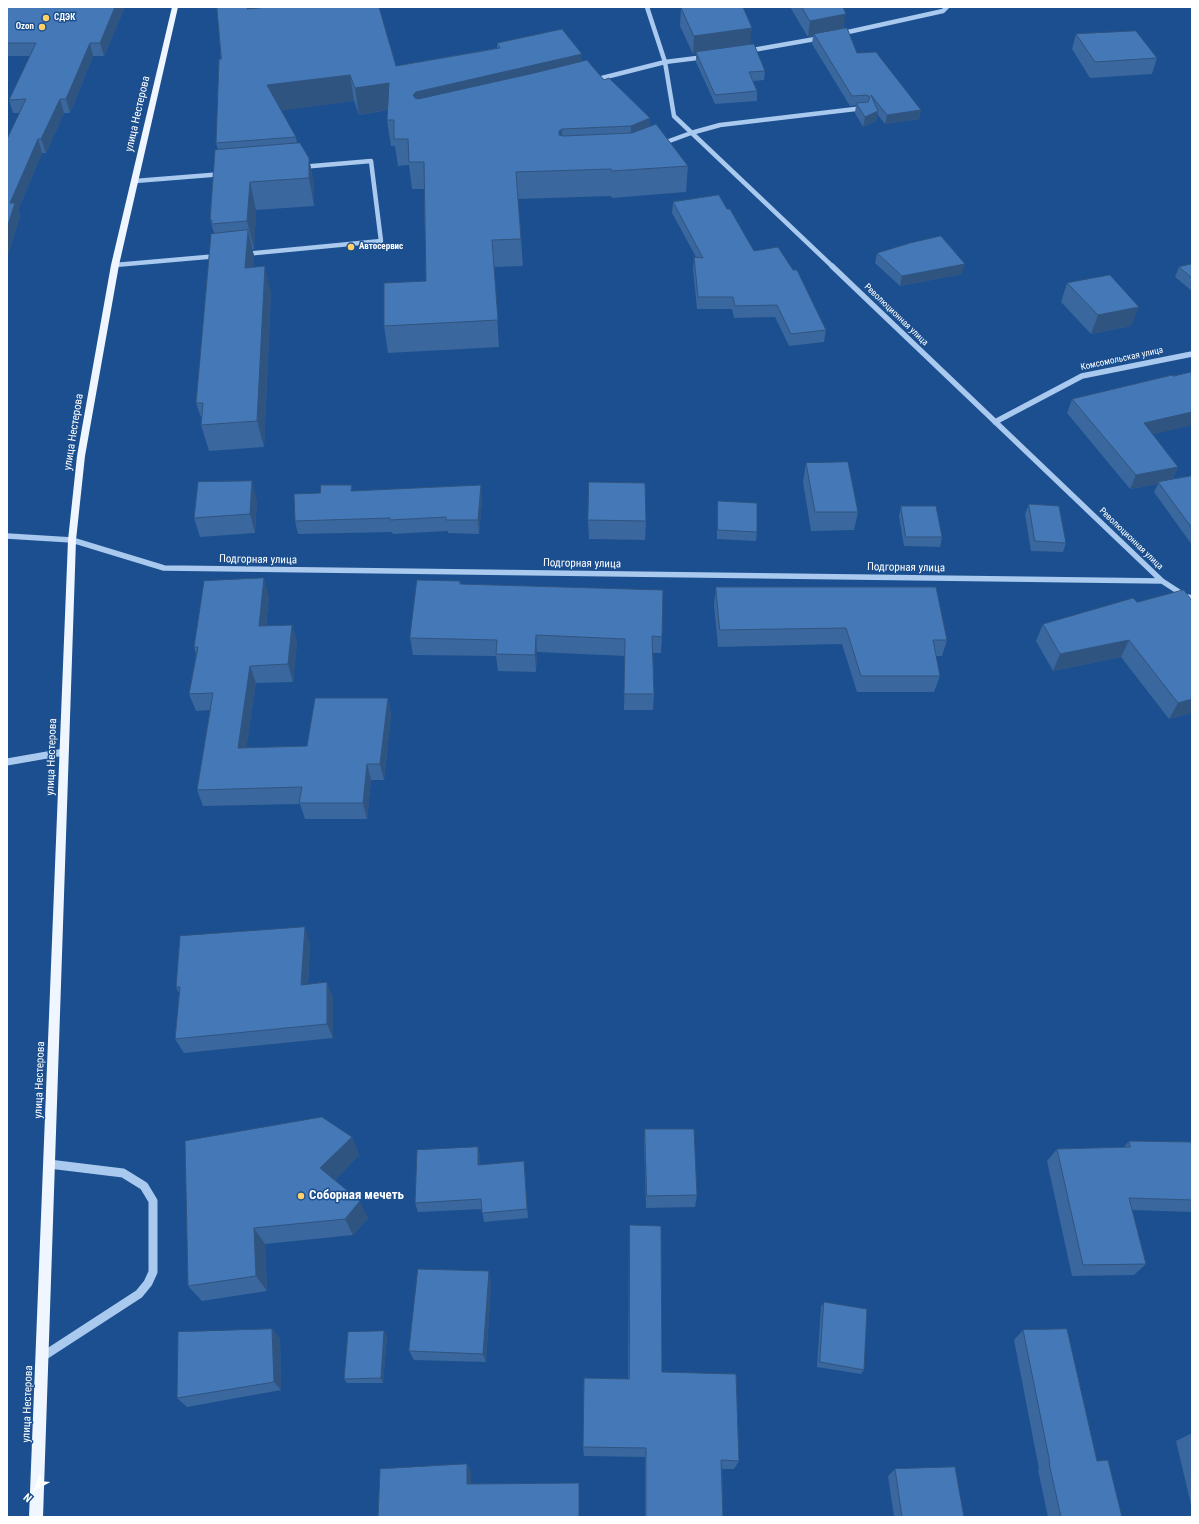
<!DOCTYPE html>
<html>
<head>
<meta charset="utf-8">
<style>
	body { margin:0 }
	#map { position:relative; width:1199px; height:1524px; overflow:hidden; background:#1b4f8f; font-family:"Roboto Condensed",sans-serif }
	canvas { display:block }
	.frame { position:absolute; inset:0; border:8px solid #fff; pointer-events:none }
	.north { position:absolute; left:16px; top:1468px; width:40px; height:40px; -webkit-text-stroke:3px #1b4f8f; paint-order:stroke; rotate:221deg; font-size:11px; font-weight:700; line-height:16px; text-align:center; color:#fff }
	.north::after { content:''; display:block; margin:auto; width:14px; height:18px; background:#fff; clip-path:polygon(50% 0,100% 100%,50% 72%,0 100%) }
</style>
</head>
<body>
<div id="map">
<canvas width="1199" height="1524"></canvas>
<div class="frame"></div>
<div class="north">N</div>
</div>
<script>
const context = document.querySelector('canvas').getContext('2d');
context.lineJoin = 'round';
function stroke(path, color, width, dash) { context.strokeStyle = color; context.lineWidth = width; context.lineCap = dash ? 'butt' : 'round'; context.setLineDash(dash || []); context.stroke(path); }
function fill(path, color) { context.fillStyle = color; context.fill(path, 'evenodd'); }
function label(font, color, halo, rows, align = 'center') {
  context.font = font + ' "Roboto Condensed",sans-serif'; context.lineWidth = 3; context.setLineDash([]); context.textBaseline = 'middle'; context.strokeStyle = halo; context.fillStyle = color; for (const [text, x, y, turn = 0] of rows) {
    context.save(); context.translate(x, y); context.rotate((+turn || 0) * Math.PI / 180); context.textAlign = isNaN(turn) ? turn : align; if (halo) context.strokeText(text, 0, 0); context.fillText(text, 0, 0); context.restore();
  }
}
stroke(new Path2D(`
	M 647,7 L 665,62 L 674,116 L 833,267
	M 839,34 L 943,11 L 947,7
	M 747,51 L 821,38
	M 594,80 L 665,62 L 705,57
	M 661,144 L 691,133 L 720,125 L 864,108
	M 135,181 L 223,174
	M 245,254 L 381,241 L 371,161 L 301,167
	M 115,265 L 218,256`), '#a9c9ee', 4.5);
stroke(new Path2D(`
	M 832,266 L 1162,581 L 1190,599
	M 995,422 L 1082,376 L 1192,354
	M 7,536 L 72,540 L 164,568 L 1162,581`), '#a9c9ee', 5.5);
stroke(new Path2D(`
	M 1189,598 L 1192,600
	M 7,762 L 64,752`), '#a9c9ee', 7);
stroke(new Path2D(`
	M 42,1357 L 139,1294 L 148,1283 L 153,1272 L 153,1201 L 144,1186 L 123,1173 L 49,1164`), '#a9c9ee', 9);
fill(new Path2D(`
	M 172,7 L 178,7 L 119,265 L 85,456 L 76,540 L 43,1517 L 29,1517 L 68,540 L 77,456 L 111,265 Z`), '#f0f6ff');
fill(new Path2D(`
	M 7,7 L 123,7 L 124,9 L 104,56 L 93,56 L 70,113 L 64,113 L 46,153 L 42,153 L 18,210 L 20,216 L 7,258 L 20,113 L 13,113 L 9,100 L 30,56 L 7,56 Z
	M 681,7 L 750,45 L 765,71 L 764,80 L 753,81 L 757,91 L 757,101 L 715,104 L 696,62 L 696,54 L 693,54 L 680,26 Z
	M 790,7 L 843,7 L 844,28 L 857,53 L 921,110 L 919,119 L 885,124 L 877,114 L 876,121 L 863,127 L 855,113 L 856,105 L 850,106 L 812,44 L 813,36 L 808,37 Z
	M 257,8 L 396,66 L 497,48 L 497,43 L 582,54 L 582,61 L 650,118 L 650,126 L 688,166 L 686,192 L 612,198 L 611,196 L 518,199 L 521,239 L 523,266 L 494,267 L 499,347 L 388,353 L 384,326 L 426,281 L 424,189 L 412,189 L 409,165 L 398,166 L 395,146 L 391,146 L 387,120 L 388,110 L 359,115 L 354,101 L 281,110 L 296,137 L 297,143 L 309,158 L 314,186 L 314,206 L 256,210 L 254,249 L 252,249 L 254,256 L 253,267 L 271,292 L 264,447 L 209,451 L 201,425 L 202,420 L 196,403 L 214,233 L 210,220 L 218,150 L 216,143 L 221,59 Z
	M 1076,34 L 1157,58 L 1152,74 L 1090,78 L 1072,49 Z
	M 673,202 L 727,209 L 754,251 L 826,330 L 824,342 L 789,346 L 775,317 L 734,318 L 732,309 L 697,309 L 693,269 L 694,257 L 696,257 L 672,213 Z
	M 877,253 L 962,274 L 900,286 L 875,263 Z
	M 1192,264 L 1192,291 L 1175,277 L 1179,267 Z
	M 1067,283 L 1131,326 L 1091,334 L 1061,302 Z
	M 1072,399 L 1192,425 L 1152,434 L 1178,467 L 1172,480 L 1192,477 L 1192,545 L 1154,492 L 1158,484 L 1130,489 L 1067,413 Z
	M 806,463 L 858,512 L 854,530 L 811,531 L 803,482 Z
	M 353,491 L 482,498 L 479,534 L 448,533 L 448,531 L 393,534 L 392,532 L 298,534 L 295,521 L 320,493 Z
	M 257,500 L 255,533 L 200,537 L 194,518 Z
	M 718,501 L 757,532 L 756,541 L 717,539 L 717,511 Z
	M 1029,504 L 1066,543 L 1063,552 L 1031,551 L 1025,514 Z
	M 901,506 L 942,537 L 940,547 L 904,546 L 899,516 Z
	M 588,520 L 646,521 L 645,540 L 589,539 Z
	M 460,581 L 461,584 L 662,637 L 661,653 L 653,653 L 654,694 L 653,710 L 624,710 L 625,656 L 537,652 L 536,672 L 498,671 L 496,656 L 413,655 L 410,638 Z
	M 716,587 L 947,640 L 942,656 L 936,656 L 940,676 L 934,692 L 857,692 L 842,644 L 718,647 L 714,604 Z
	M 269,596 L 266,626 L 292,625 L 297,642 L 293,682 L 256,683 L 246,748 L 307,746 L 388,698 L 391,715 L 384,780 L 371,780 L 367,819 L 305,819 L 300,804 L 203,806 L 197,790 L 210,710 L 196,711 L 189,694 L 196,654 L 194,647 Z
	M 1192,601 L 1192,713 L 1169,719 L 1121,657 L 1053,671 L 1036,641 L 1043,624 L 1137,602 Z
	M 310,943 L 308,984 L 333,997 L 333,1038 L 184,1053 L 175,1039 L 179,993 L 176,987 Z
	M 645,1129 L 697,1195 L 695,1207 L 646,1208 L 644,1142 Z
	M 352,1137 L 359,1155 L 335,1180 L 368,1218 L 353,1235 L 265,1244 L 267,1291 L 202,1301 L 188,1286 Z
	M 1129,1141 L 1192,1142 L 1192,1212 L 1132,1210 L 1146,1264 L 1134,1275 L 1072,1276 L 1047,1161 L 1057,1149 L 1124,1147 Z
	M 478,1147 L 480,1158 L 480,1165 L 525,1171 L 528,1218 L 484,1222 L 482,1209 L 418,1212 L 415,1203 Z
	M 630,1225 L 662,1372 L 739,1461 L 734,1469 L 722,1469 L 723,1517 L 645,1517 L 645,1457 L 584,1456 L 583,1447 L 628,1379 L 629,1239 Z
	M 491,1282 L 486,1362 L 414,1360 L 409,1351 Z
	M 824,1302 L 864,1370 L 861,1374 L 817,1367 L 821,1307 Z
	M 272,1329 L 280,1339 L 281,1390 L 187,1407 L 177,1398 Z
	M 1023,1330 L 1097,1461 L 1122,1517 L 1048,1517 L 1038,1470 L 1039,1469 L 1014,1340 Z
	M 387,1336 L 383,1383 L 347,1383 L 344,1379 Z
	M 1190,1434 L 1192,1434 L 1192,1509 L 1176,1441 Z
	M 895,1469 L 964,1517 L 894,1517 L 888,1476 Z`), '#3a679d');
fill(new Path2D(`
	M 115,7 L 123,7 L 124,9 L 104,56 L 100,43 Z
	M 248,7 L 257,7 L 252,35 L 247,9 Z
	M 846,14 L 843,30 L 814,34 L 813,36 L 808,37 L 810,21 Z
	M 752,28 L 750,47 L 696,52 L 696,54 L 693,54 L 694,36 Z
	M 90,43 L 93,56 L 70,113 L 66,99 Z
	M 582,54 L 582,80 L 416,121 L 413,95 L 416,92 Z
	M 350,75 L 354,101 L 272,112 L 267,85 Z
	M 389,83 L 392,109 L 359,115 L 355,88 Z
	M 60,99 L 64,113 L 46,153 L 41,139 Z
	M 921,110 L 919,119 L 885,124 L 887,115 Z
	M 878,111 L 876,121 L 863,127 L 865,117 Z
	M 650,118 L 649,145 L 630,152 L 631,126 Z
	M 562,129 L 563,155 L 559,131 Z
	M 38,139 L 42,153 L 18,210 L 20,216 L 7,258 L 7,228 L 10,203 Z
	M 309,158 L 314,186 L 314,206 L 309,178 Z
	M 250,182 L 256,210 L 254,249 L 247,221 Z
	M 248,230 L 254,256 L 252,294 L 245,268 Z
	M 965,264 L 962,274 L 900,286 L 902,276 Z
	M 265,266 L 271,292 L 264,447 L 257,421 Z
	M 1139,307 L 1131,326 L 1091,334 L 1098,315 Z
	M 1192,412 L 1192,425 L 1138,438 L 1144,423 Z
	M 1178,467 L 1171,481 L 1158,482 L 1158,484 L 1130,489 L 1136,475 Z
	M 252,481 L 257,500 L 255,533 L 250,514 Z
	M 481,485 L 482,498 L 479,534 L 478,520 Z
	M 264,578 L 269,596 L 264,643 L 259,626 Z
	M 292,625 L 297,642 L 293,682 L 288,664 Z
	M 536,635 L 537,652 L 536,672 L 535,655 Z
	M 1129,640 L 1121,657 L 1053,671 L 1060,654 Z
	M 250,666 L 256,683 L 244,764 L 238,748 Z
	M 388,698 L 391,715 L 384,780 L 380,764 Z
	M 1192,699 L 1192,713 L 1169,719 L 1178,703 Z
	M 367,764 L 371,780 L 367,819 L 363,803 Z
	M 305,927 L 310,943 L 307,1000 L 301,985 Z
	M 327,982 L 333,997 L 333,1038 L 327,1024 Z
	M 352,1137 L 359,1155 L 329,1186 L 320,1168 Z
	M 478,1147 L 480,1158 L 480,1175 L 478,1165 Z
	M 524,1161 L 525,1171 L 528,1218 L 527,1209 Z
	M 360,1201 L 368,1218 L 353,1235 L 345,1219 Z
	M 254,1228 L 265,1244 L 267,1291 L 256,1276 Z
	M 489,1271 L 491,1282 L 486,1362 L 483,1354 Z
	M 272,1329 L 280,1339 L 281,1390 L 274,1382 Z
	M 384,1331 L 387,1336 L 383,1383 L 381,1378 Z
	M 467,1464 L 471,1471 L 471,1490 L 467,1484 Z`), '#305480');
const building = new Path2D(`
	M 7,7 L 115,7 L 100,43 L 90,43 L 66,99 L 60,99 L 41,139 L 38,139 L 10,203 L 15,203 L 7,228 L 7,139 L 26,99 L 9,100 L 36,43 L 7,43 Z
	M 217,7 L 248,7 L 247,9 L 269,7 L 379,7 L 396,66 L 500,48 L 497,43 L 562,29 L 582,54 L 416,92 L 413,95 L 415,98 L 418,99 L 534,73 L 587,60 L 604,80 L 609,78 L 650,118 L 631,126 L 562,129 L 559,131 L 559,135 L 563,136 L 632,133 L 656,124 L 688,166 L 612,171 L 611,169 L 516,172 L 521,239 L 492,240 L 498,320 L 384,326 L 384,283 L 426,281 L 424,162 L 409,162 L 408,139 L 394,139 L 394,120 L 387,120 L 389,83 L 355,88 L 350,75 L 267,85 L 296,137 L 216,143 L 219,59 L 221,59 Z
	M 681,7 L 743,7 L 752,28 L 694,36 Z
	M 802,7 L 843,7 L 846,14 L 810,21 Z
	M 847,28 L 857,53 L 876,52 L 921,110 L 887,115 L 871,95 L 878,111 L 865,117 L 856,103 L 868,102 L 870,97 L 867,95 L 852,96 L 814,34 Z
	M 1136,31 L 1157,58 L 1095,62 L 1076,34 Z
	M 754,44 L 765,71 L 749,72 L 757,91 L 715,95 L 696,52 Z
	M 300,143 L 309,158 L 309,178 L 250,182 L 247,221 L 211,224 L 212,220 L 210,220 L 215,150 Z
	M 719,195 L 727,209 L 730,209 L 754,251 L 778,247 L 793,270 L 797,270 L 826,330 L 791,334 L 777,305 L 735,306 L 733,297 L 698,297 L 694,257 L 703,258 L 673,202 Z
	M 248,230 L 245,268 L 265,266 L 257,421 L 201,425 L 203,403 L 196,403 L 211,234 Z
	M 941,236 L 965,264 L 902,276 L 877,253 L 910,243 Z
	M 1192,264 L 1192,278 L 1179,267 Z
	M 1110,275 L 1139,307 L 1098,315 L 1067,283 Z
	M 1192,372 L 1192,412 L 1144,423 L 1178,467 L 1136,475 L 1072,399 L 1172,375 L 1173,376 Z
	M 848,462 L 858,512 L 815,512 L 806,463 Z
	M 1191,476 L 1192,477 L 1192,528 L 1158,482 Z
	M 252,481 L 250,514 L 194,518 L 198,482 Z
	M 589,482 L 645,483 L 646,521 L 588,520 Z
	M 321,485 L 352,485 L 351,491 L 481,485 L 478,520 L 446,520 L 446,517 L 390,520 L 390,518 L 295,521 L 294,494 L 320,493 Z
	M 718,501 L 757,503 L 757,532 L 718,530 Z
	M 1029,504 L 1059,506 L 1066,543 L 1035,541 Z
	M 901,506 L 936,506 L 942,537 L 906,537 Z
	M 264,578 L 259,626 L 292,625 L 288,664 L 250,666 L 238,748 L 307,746 L 315,698 L 388,698 L 380,764 L 367,764 L 363,803 L 299,803 L 302,787 L 197,790 L 213,693 L 189,694 L 198,647 L 194,647 L 204,581 Z
	M 417,580 L 460,581 L 460,584 L 663,590 L 662,637 L 652,636 L 654,694 L 624,694 L 625,639 L 536,635 L 535,655 L 496,654 L 497,640 L 410,638 Z
	M 716,587 L 936,587 L 947,640 L 933,640 L 940,676 L 861,676 L 846,628 L 720,630 Z
	M 1184,590 L 1192,601 L 1192,699 L 1178,703 L 1129,640 L 1060,654 L 1043,624 L 1133,598 L 1137,602 Z
	M 305,927 L 301,985 L 327,982 L 327,1024 L 175,1039 L 180,987 L 176,987 L 180,936 Z
	M 322,1117 L 352,1137 L 320,1168 L 360,1201 L 345,1219 L 254,1228 L 256,1276 L 188,1286 L 185,1141 Z
	M 645,1129 L 694,1129 L 697,1195 L 647,1196 Z
	M 1129,1141 L 1192,1142 L 1192,1200 L 1129,1198 L 1146,1264 L 1083,1265 L 1057,1149 L 1130,1147 Z
	M 478,1147 L 478,1165 L 524,1161 L 527,1209 L 482,1213 L 481,1199 L 415,1203 L 417,1150 Z
	M 630,1225 L 661,1226 L 662,1372 L 736,1374 L 739,1461 L 721,1460 L 723,1517 L 646,1517 L 646,1448 L 583,1447 L 584,1378 L 629,1379 Z
	M 418,1269 L 489,1271 L 483,1354 L 409,1351 Z
	M 824,1302 L 867,1309 L 864,1370 L 820,1362 Z
	M 272,1329 L 274,1382 L 177,1398 L 178,1332 Z
	M 1067,1329 L 1097,1461 L 1108,1460 L 1122,1517 L 1061,1517 L 1049,1463 L 1050,1463 L 1023,1330 Z
	M 384,1331 L 381,1378 L 344,1379 L 348,1332 Z
	M 467,1464 L 467,1484 L 579,1483 L 579,1517 L 378,1517 L 380,1469 Z
	M 955,1467 L 964,1517 L 902,1517 L 895,1469 Z`);
fill(building, '#4478b7');
stroke(building, '#305480', 1);
for (const [x, y, r, color] of [
	[46,18,4,"#ffd166"],
	[42,27,4,"#ffd166"],
	[351,247,4,"#ffd166"],
	[301,1196,4,"#ffd166"]
]) { const dot = new Path2D(); dot.arc(x, y, r, 0, 2 * Math.PI); context.fillStyle = color; context.fill(dot); stroke(dot, '#1b4f8f', 1.5); }
label('bold 9px', '#fff', '#1b4f8f', [
	["СДЭК",54,18],
	["Ozon",34,27,"right"],
	["Автосервис",359,247]
], 'left');
label('9px', '#fff', '#1b4f8f', [
	["Революционная улица",896,315,44],
	["Комсомольская улица",1122,359,-12],
	["Революционная улица",1131,539,44]
]);
label('11px', '#fff', '#1b4f8f', [
	["улица Нестерова",138,114,-77],
	["улица Нестерова",74,432,-81],
	["Подгорная улица",258,560,1],
	["Подгорная улица",582,564,1],
	["Подгорная улица",906,568,1],
	["улица Нестерова",52,757,-88],
	["улица Нестерова",40,1080,-88],
	["улица Нестерова",28,1404,-88]
]);
label('bold 13px', '#fff', '#1b4f8f', [
	["Соборная мечеть",309,1196]
], 'left');
</script>
</body>
</html>
